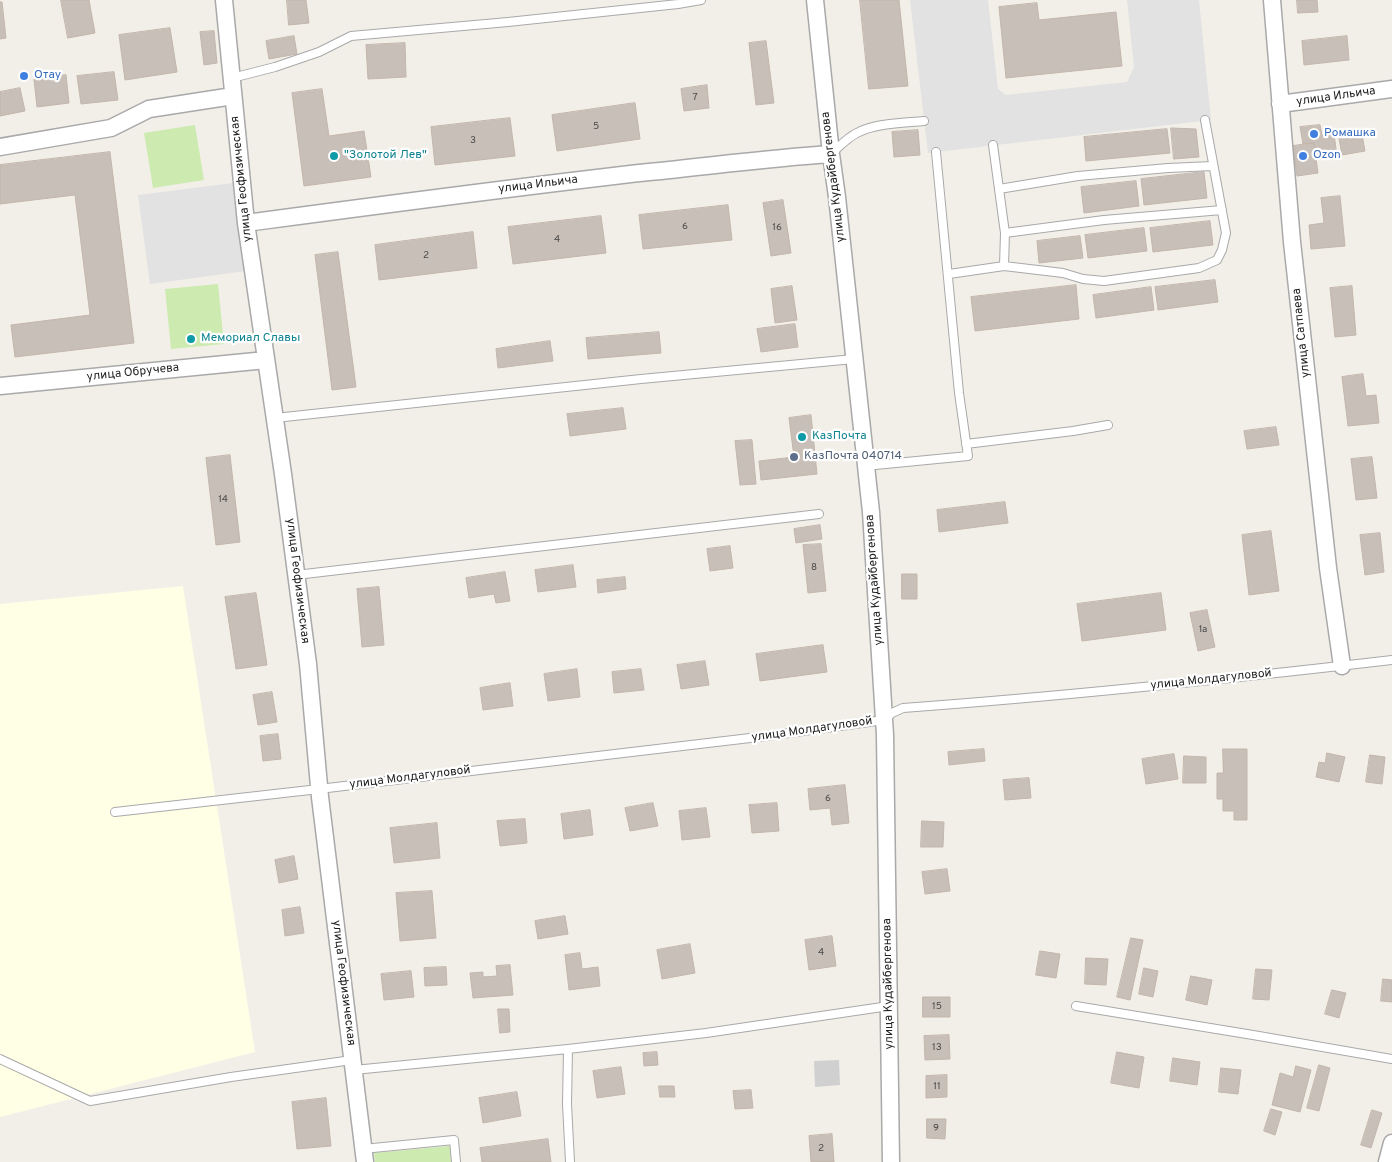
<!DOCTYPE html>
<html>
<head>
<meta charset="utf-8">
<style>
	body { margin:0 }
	canvas { display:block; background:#f2efe9 }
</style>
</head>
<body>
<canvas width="1392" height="1162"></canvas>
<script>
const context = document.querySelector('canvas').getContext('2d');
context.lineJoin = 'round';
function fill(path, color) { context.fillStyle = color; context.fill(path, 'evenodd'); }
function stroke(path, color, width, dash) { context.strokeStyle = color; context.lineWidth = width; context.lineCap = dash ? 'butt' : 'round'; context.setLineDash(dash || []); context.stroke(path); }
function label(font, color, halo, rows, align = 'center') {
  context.font = font + ' Overpass,sans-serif'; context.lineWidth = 4.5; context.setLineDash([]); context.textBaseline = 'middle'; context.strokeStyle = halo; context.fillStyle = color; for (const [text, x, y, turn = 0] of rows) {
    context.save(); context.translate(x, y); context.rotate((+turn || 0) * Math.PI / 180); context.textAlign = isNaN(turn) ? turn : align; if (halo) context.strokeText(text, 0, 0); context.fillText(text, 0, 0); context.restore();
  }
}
fill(new Path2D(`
	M 183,586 L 255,1052 L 0,1117 L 0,604 Z`), '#ffffe5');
fill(new Path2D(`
	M 839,1060 L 840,1085 L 815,1087 L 814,1061 Z`), '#d0d0d0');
fill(new Path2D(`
	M 195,125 L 204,180 L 153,188 L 144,133 Z
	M 218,284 L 224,344 L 171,349 L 165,289 Z
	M 450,1146 L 451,1162 L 375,1162 L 374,1153 Z`), '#cdebb0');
fill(new Path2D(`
	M 910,0 L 988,0 L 998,89 L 1006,95 L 1127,82 L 1134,67 L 1127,0 L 1199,0 L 1211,120 L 928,153 Z
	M 241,182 L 253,270 L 150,284 L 138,195 Z`), '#e2e2e2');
const building = new Path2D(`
	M 61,0 L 89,0 L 95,33 L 68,38 Z
	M 287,0 L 306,0 L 309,23 L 289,25 Z
	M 860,0 L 899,0 L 908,86 L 869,89 Z
	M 1297,0 L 1317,0 L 1318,12 L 1298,13 Z
	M 0,2 L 2,2 L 6,38 L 0,39 Z
	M 1037,3 L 1039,20 L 1116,12 L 1122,66 L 1006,78 L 999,7 Z
	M 170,28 L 177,72 L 125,80 L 119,35 Z
	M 214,31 L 217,63 L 204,65 L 200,32 Z
	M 294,36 L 297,54 L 269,59 L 266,41 Z
	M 1347,36 L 1349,60 L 1304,65 L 1302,41 Z
	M 766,41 L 774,103 L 756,105 L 749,43 Z
	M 405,43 L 406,77 L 368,79 L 366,45 Z
	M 114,72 L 118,100 L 81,104 L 77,76 Z
	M 66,75 L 69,103 L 37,107 L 34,80 Z
	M 707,85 L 709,108 L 684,111 L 681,89 Z
	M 20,88 L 25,111 L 0,116 L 0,92 Z
	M 322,89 L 329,136 L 364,131 L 371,177 L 304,186 L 292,93 Z
	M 635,103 L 640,139 L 557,151 L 552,115 Z
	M 510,118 L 515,156 L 435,165 L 431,127 Z
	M 1320,125 L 1322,135 L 1334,134 L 1337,156 L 1316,159 L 1314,143 L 1303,144 L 1300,127 Z
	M 1171,128 L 1196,129 L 1199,157 L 1174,159 Z
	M 1167,129 L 1170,153 L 1086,161 L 1084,137 Z
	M 1361,129 L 1365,151 L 1342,155 L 1338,133 Z
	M 918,130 L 920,155 L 894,157 L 892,132 Z
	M 1314,143 L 1318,173 L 1297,176 L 1293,146 Z
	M 110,152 L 134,343 L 15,357 L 11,325 L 90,315 L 75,195 L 0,204 L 0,165 Z
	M 1204,172 L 1207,198 L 1144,205 L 1141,179 Z
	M 1136,181 L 1139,206 L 1084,213 L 1081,187 Z
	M 1340,196 L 1345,246 L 1311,249 L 1309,225 L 1324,223 L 1321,198 Z
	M 783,200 L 791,253 L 771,256 L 763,203 Z
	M 728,205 L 732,240 L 643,249 L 639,215 Z
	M 601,216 L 606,253 L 513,264 L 508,227 Z
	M 1210,221 L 1213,245 L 1153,252 L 1150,228 Z
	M 1144,228 L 1147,251 L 1088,258 L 1085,235 Z
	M 473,232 L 477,268 L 379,280 L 375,245 Z
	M 1080,236 L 1083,258 L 1039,263 L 1037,241 Z
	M 338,252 L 356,387 L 332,390 L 315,255 Z
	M 1215,280 L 1218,302 L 1158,310 L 1155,287 Z
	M 1076,285 L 1079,319 L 975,331 L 971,297 Z
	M 792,286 L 797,320 L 775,323 L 771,289 Z
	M 1352,286 L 1356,335 L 1335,337 L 1330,288 Z
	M 1151,287 L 1154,310 L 1096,318 L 1093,295 Z
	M 795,324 L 798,347 L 761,352 L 757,329 Z
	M 659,332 L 661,353 L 588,359 L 586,338 Z
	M 550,341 L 553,361 L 498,368 L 496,349 Z
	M 1363,374 L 1366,396 L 1376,395 L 1379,423 L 1348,426 L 1342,377 Z
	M 623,408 L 626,429 L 570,436 L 567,414 Z
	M 811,415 L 817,474 L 761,480 L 759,461 L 794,457 L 789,418 Z
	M 1276,427 L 1279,445 L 1247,449 L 1244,431 Z
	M 752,440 L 756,484 L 740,485 L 735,441 Z
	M 230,455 L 240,542 L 216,545 L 206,458 Z
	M 1372,457 L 1377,498 L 1356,500 L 1351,459 Z
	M 1005,502 L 1008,523 L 939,532 L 937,510 Z
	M 820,525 L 822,539 L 796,543 L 794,529 Z
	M 1271,531 L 1279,591 L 1249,595 L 1242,535 Z
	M 1380,533 L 1384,572 L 1365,575 L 1360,535 Z
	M 821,544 L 826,591 L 808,593 L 803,545 Z
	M 730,546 L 733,568 L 710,571 L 707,549 Z
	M 573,565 L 576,587 L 538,592 L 535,570 Z
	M 505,572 L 510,601 L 496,603 L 494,594 L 469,598 L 466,578 Z
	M 902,574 L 917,574 L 917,599 L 902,599 Z
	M 625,577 L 626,589 L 598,593 L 597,580 Z
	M 379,587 L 384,645 L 362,647 L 357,589 Z
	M 256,593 L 267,665 L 236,669 L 225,597 Z
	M 1161,593 L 1166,630 L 1082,641 L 1077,604 Z
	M 1207,610 L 1215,647 L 1198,651 L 1190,613 Z
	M 823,645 L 827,672 L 760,681 L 756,654 Z
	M 705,661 L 709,685 L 681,689 L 677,665 Z
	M 577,669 L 580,697 L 548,701 L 544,674 Z
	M 641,669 L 644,690 L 614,693 L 612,672 Z
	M 510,683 L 513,706 L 483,710 L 480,688 Z
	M 272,692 L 277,722 L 258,725 L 253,695 Z
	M 278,734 L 281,759 L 263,761 L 260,736 Z
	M 984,749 L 985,761 L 949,765 L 948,752 Z
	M 1223,749 L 1247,749 L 1247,820 L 1234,820 L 1234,811 L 1223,811 L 1223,799 L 1217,799 L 1217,773 L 1223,773 Z
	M 1327,753 L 1345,757 L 1339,782 L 1316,777 L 1319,762 L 1325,763 Z
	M 1174,754 L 1178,779 L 1146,784 L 1142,759 Z
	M 1370,755 L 1385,757 L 1382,784 L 1366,782 Z
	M 1184,756 L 1206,757 L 1206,783 L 1183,783 Z
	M 1029,778 L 1031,798 L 1005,800 L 1003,780 Z
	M 845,785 L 849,823 L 832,825 L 830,808 L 810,810 L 808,789 Z
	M 653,803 L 658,826 L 630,831 L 625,808 Z
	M 777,803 L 779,831 L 752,833 L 749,805 Z
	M 706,808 L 710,837 L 682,840 L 679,811 Z
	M 590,810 L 593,835 L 564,839 L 561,814 Z
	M 525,819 L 527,843 L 500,846 L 497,821 Z
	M 922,821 L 944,822 L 943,847 L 921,847 Z
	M 437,823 L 440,858 L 394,863 L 390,828 Z
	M 294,856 L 298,879 L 279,883 L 275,860 Z
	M 947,869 L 950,891 L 925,894 L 922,872 Z
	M 432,891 L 436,938 L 400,941 L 396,893 Z
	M 300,907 L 304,933 L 285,936 L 282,910 Z
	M 565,916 L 568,934 L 538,939 L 535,921 Z
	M 832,936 L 836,966 L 809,970 L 805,940 Z
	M 1131,938 L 1143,940 L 1130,1000 L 1117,997 Z
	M 690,944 L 695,973 L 662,979 L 657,950 Z
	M 1040,951 L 1060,954 L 1056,978 L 1036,975 Z
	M 580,953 L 582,969 L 598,967 L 600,986 L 569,990 L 565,955 Z
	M 1086,958 L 1108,959 L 1106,985 L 1085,984 Z
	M 510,965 L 513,995 L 473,998 L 470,973 L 483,972 L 483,977 L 497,976 L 496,966 Z
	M 446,967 L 447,985 L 425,986 L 424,968 Z
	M 1144,968 L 1158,971 L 1153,997 L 1139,994 Z
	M 1256,969 L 1272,970 L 1269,1000 L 1253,999 Z
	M 411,971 L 414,997 L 384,1000 L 381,974 Z
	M 1191,976 L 1212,980 L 1207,1005 L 1186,1000 Z
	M 1383,979 L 1392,980 L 1392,1002 L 1381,1001 Z
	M 1332,990 L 1346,993 L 1339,1018 L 1325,1014 Z
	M 923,997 L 950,997 L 950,1017 L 923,1017 Z
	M 498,1009 L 509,1009 L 510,1032 L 500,1033 Z
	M 949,1035 L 950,1059 L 925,1060 L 924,1036 Z
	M 657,1052 L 658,1065 L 644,1066 L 643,1053 Z
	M 1117,1052 L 1144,1057 L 1139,1088 L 1111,1083 Z
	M 1173,1058 L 1200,1062 L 1197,1085 L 1170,1081 Z
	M 1319,1065 L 1330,1068 L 1319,1111 L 1307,1108 Z
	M 1296,1066 L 1311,1070 L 1300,1112 L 1272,1105 L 1280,1073 L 1293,1077 Z
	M 621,1067 L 625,1094 L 597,1098 L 593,1071 Z
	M 1221,1068 L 1241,1070 L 1238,1094 L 1219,1092 Z
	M 947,1075 L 947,1097 L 926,1098 L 926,1076 Z
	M 659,1086 L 674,1086 L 675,1097 L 660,1097 Z
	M 751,1090 L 753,1108 L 735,1109 L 733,1091 Z
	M 517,1092 L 521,1116 L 483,1123 L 479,1098 Z
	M 326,1098 L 331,1146 L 297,1149 L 292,1102 Z
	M 1271,1109 L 1282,1112 L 1275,1135 L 1264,1131 Z
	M 1372,1110 L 1382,1113 L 1371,1148 L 1361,1145 Z
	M 927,1119 L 946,1119 L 945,1139 L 927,1138 Z
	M 832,1134 L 834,1162 L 811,1162 L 809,1136 Z
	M 548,1139 L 551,1162 L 482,1162 L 480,1148 Z`);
fill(building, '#c7bfb8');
stroke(building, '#c4b6ab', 1);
const service = new Path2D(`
	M 232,78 L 275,67 L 319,52 L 351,36 L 508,22 L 678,4 L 701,0
	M 993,145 L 1005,233 L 1104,220 L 1222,210
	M 832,153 C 840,146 848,137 857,133 C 875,123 904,123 924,121
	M 999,189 L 1078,176 L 1168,168 L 1213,166
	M 1004,266 L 1005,233
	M 949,274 L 1004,266 L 1063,273 L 1083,279 L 1104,281 L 1199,268 L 1217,260 L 1222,250 L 1226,233 L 1205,120
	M 275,418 L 641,379 L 854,359
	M 966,444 L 1073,431 L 1108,425
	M 865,466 L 968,456 L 959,393 L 936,152
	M 296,575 L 819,514
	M 115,812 L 319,789 L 767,736 L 884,720 L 892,713 L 903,708 C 1067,696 1229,679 1392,660
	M 1076,1006 L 1253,1035 L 1392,1059
	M 568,1049 L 567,1104 L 570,1162
	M 0,1059 L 90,1101 L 231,1077 L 352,1060
	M 354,1070 L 568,1049 L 706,1033 L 889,1006
	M 363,1149 L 454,1140 L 456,1162`);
const minor = new Path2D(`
	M 224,0 L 246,223 L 283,474 L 308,664 L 320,797 L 365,1162
	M 815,0 L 831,154 L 837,197 L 871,512 L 885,735 L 891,1162
	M 1272,0 L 1292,242 L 1328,568 L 1342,666
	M 1280,104 L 1392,89
	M 0,147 L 111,128 L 149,109 L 233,96
	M 246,223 C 381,205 515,187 649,172 C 710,166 770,158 831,154
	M 0,386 L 266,360
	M 1387,1162 L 1392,1143`);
stroke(service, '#a9a9a9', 10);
stroke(minor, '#a9a9a9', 19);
stroke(service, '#fff', 8);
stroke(minor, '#fff', 16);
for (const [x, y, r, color] of [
	[24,76,5,"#3f7fe0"],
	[1314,134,5,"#3f7fe0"],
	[334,156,5,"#0f9aa8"],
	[1303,156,5,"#3f7fe0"],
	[191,339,5,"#0f9aa8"],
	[802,437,5,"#0f9aa8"],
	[794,457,5,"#5c6f8a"]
]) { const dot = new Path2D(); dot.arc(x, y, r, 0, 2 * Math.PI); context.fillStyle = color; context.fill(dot); stroke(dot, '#fff', 2); }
label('10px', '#4b4948', null, [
	["7",695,98],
	["5",596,127],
	["3",473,141],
	["6",685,227],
	["16",777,228],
	["4",557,240],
	["2",426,256],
	["14",223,500],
	["8",814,568],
	["1а",1203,630],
	["6",828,799],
	["4",821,953],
	["15",937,1007],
	["13",937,1048],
	["11",937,1087],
	["9",936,1129],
	["2",821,1149]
]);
label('12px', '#366cbe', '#fff', [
	["Отау",34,76],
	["Ромашка",1324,134],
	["Ozon",1313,156]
], 'left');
label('12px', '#222', '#fff', [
	["улица Ильича",1336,97,-8],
	["улица Кудайбергенова",834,177,-97],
	["улица Геофизическая",242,179,-96],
	["улица Ильича",538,185,-7],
	["улица Сатпаева",1302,333,-96],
	["улица Обручева",133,373,-6],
	["улица Кудайбергенова",875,580,-94],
	["улица Геофизическая",297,581,83],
	["улица Молдагуловой",1211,680,-6],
	["улица Молдагуловой",812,730,-8],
	["улица Молдагуловой",410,778,-7],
	["улица Геофизическая",343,983,83],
	["улица Кудайбергенова",889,984,-91]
]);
label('12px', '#0d838f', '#fff', [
	["\"Золотой Лев\"",344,156],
	["Мемориал Славы",201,339],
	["КазПочта",812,437]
], 'left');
label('12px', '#4e5e75', '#fff', [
	["КазПочта 040714",804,457]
], 'left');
</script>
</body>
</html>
